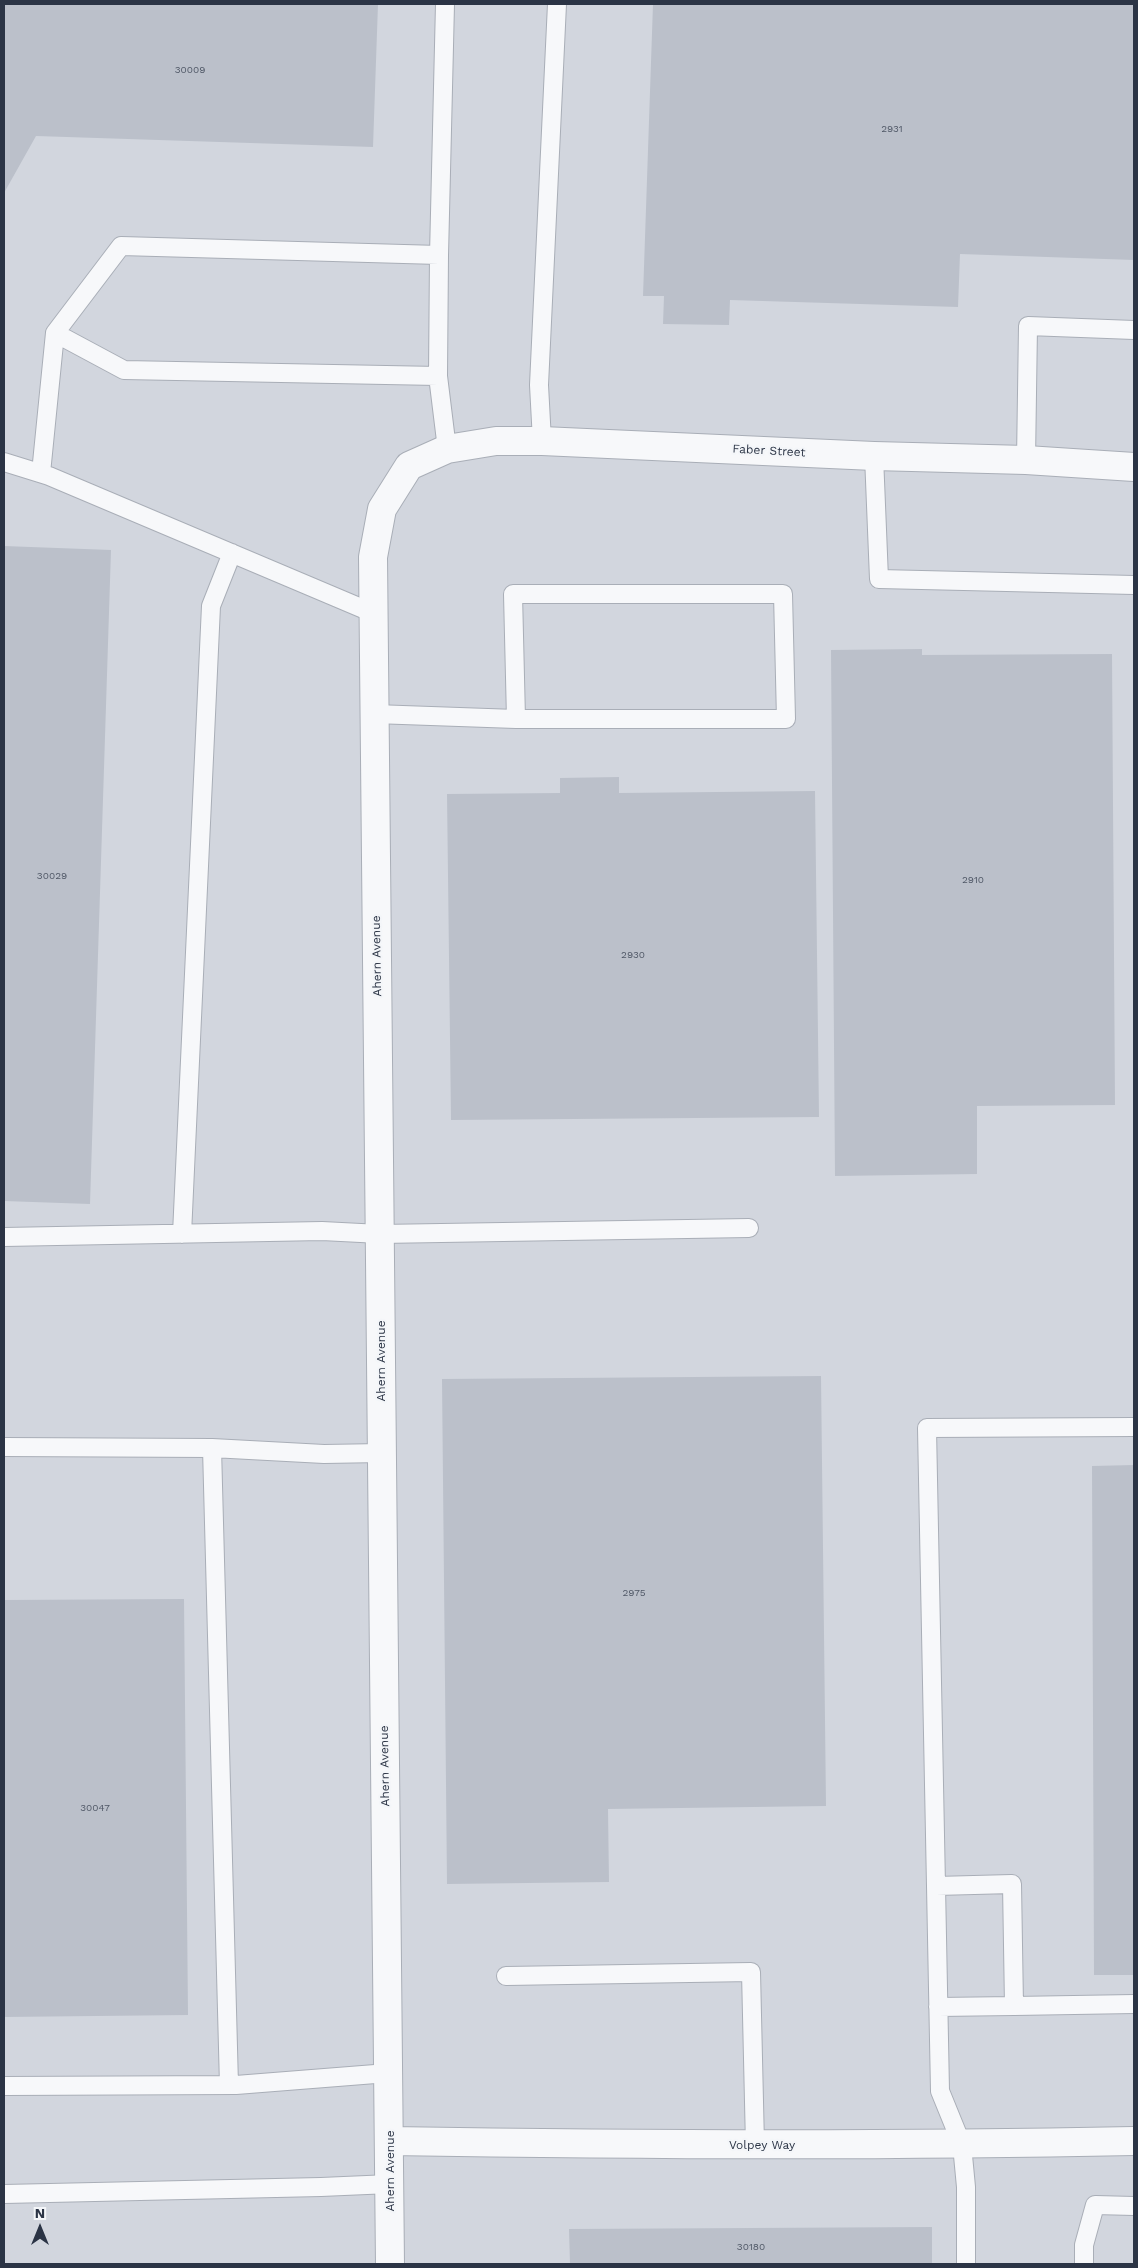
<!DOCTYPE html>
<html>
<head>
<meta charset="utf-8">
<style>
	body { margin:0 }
	#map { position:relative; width:1138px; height:2268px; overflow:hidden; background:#e4e7ec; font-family:"Work Sans",sans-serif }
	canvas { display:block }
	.frame { position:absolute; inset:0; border:5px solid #2b3445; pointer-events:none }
	.north { position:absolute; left:15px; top:2203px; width:50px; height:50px; -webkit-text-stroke:4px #f4f6f9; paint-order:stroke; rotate:0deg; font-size:14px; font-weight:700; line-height:20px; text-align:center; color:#2b3445 }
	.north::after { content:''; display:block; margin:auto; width:18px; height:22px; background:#2b3445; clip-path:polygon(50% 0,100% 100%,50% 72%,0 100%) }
</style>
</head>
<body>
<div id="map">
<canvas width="1138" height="2268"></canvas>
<div class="frame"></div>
<div class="north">N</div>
</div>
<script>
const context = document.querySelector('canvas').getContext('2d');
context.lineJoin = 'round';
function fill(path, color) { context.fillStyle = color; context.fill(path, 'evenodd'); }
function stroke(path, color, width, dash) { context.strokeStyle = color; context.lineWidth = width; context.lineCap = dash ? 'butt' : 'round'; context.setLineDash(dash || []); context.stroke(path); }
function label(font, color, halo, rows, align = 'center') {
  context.font = font + ' "Work Sans",sans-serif'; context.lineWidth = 4.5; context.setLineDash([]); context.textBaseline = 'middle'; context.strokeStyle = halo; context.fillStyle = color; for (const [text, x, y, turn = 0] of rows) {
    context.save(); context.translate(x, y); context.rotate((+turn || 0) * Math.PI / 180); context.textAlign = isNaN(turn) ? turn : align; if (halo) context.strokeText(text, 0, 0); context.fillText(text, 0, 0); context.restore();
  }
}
fill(new Path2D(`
	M 4,4 L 1134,4 L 1134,2264 L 4,2264 Z`), '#d2d6de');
fill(new Path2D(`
	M 4,4 L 378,4 L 373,147 L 36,136 L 4,193 Z
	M 653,4 L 1134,4 L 1134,260 L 960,254 L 958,307 L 730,300 L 729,325 L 663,324 L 664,296 L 643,296 Z
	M 4,546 L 111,550 L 90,1204 L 4,1201 Z
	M 922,649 L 922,655 L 1112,654 L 1115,1105 L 977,1106 L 977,1174 L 835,1176 L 831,650 Z
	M 619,777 L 619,793 L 815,791 L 819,1117 L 451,1120 L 447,794 L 560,793 L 560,778 Z
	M 821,1376 L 826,1806 L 608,1809 L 609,1882 L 447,1884 L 442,1379 Z
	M 1134,1465 L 1134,1975 L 1094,1975 L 1092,1466 Z
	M 184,1599 L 188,2015 L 4,2017 L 4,1600 Z
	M 932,2227 L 932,2264 L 570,2264 L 569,2229 Z`), '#bbc0ca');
const lane = new Path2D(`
	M 445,4 L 439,255 L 438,376 L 447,449
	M 55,333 L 124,370 L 438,376
	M 542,441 L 539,385 L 557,4
	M 874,456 L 879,579 L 1134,585
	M 1026,460 L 1028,326 L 1134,330
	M 4,462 L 49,476 L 373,613
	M 41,473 L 55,333 L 121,246 L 439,255
	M 374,714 L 516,719 L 786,719 L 783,594 L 513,594 L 516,719
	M 182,1234 L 211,606 L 232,553
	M 4,1237 L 322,1231 L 380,1234 L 749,1228
	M 4,1447 L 212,1448 L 229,2085
	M 212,1448 L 324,1454 L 382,1453
	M 936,1886 L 927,1428 L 1134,1427
	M 506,1976 L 751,1972 L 755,2145
	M 938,2007 L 1014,2006
	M 4,2086 L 236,2085 L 388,2073
	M 4,2194 L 321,2187 L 390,2184
	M 966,2264 L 966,2187 L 962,2145 L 940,2091 L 936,1886 L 1012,1884 L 1014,2006 L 1134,2004
	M 1084,2264 L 1084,2245 L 1095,2205 L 1134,2206`);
const street = new Path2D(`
	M 390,2141 C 638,2145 886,2146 1134,2141
	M 390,2264 L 373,557 L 382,509 L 409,466 L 447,449 L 496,441 L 542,441 L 874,456 L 1026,460 L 1134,467`);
stroke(lane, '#a9aeb7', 20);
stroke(street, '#a9aeb7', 30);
stroke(lane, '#f7f8fa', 18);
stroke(street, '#f7f8fa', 28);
label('10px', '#4f5766', null, [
	["30009",190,70],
	["2931",892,129],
	["30029",52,876],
	["2910",973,880],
	["2930",633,955],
	["2975",634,1593],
	["30047",95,1808],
	["30180",751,2247]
]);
label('12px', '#2b3445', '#f4f6f9', [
	["Faber Street",769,451,3],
	["Ahern Avenue",377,956,-91],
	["Ahern Avenue",381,1361,-90],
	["Ahern Avenue",385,1766,-91],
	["Volpey Way",762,2145],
	["Ahern Avenue",390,2171,-90]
]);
</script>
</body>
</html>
